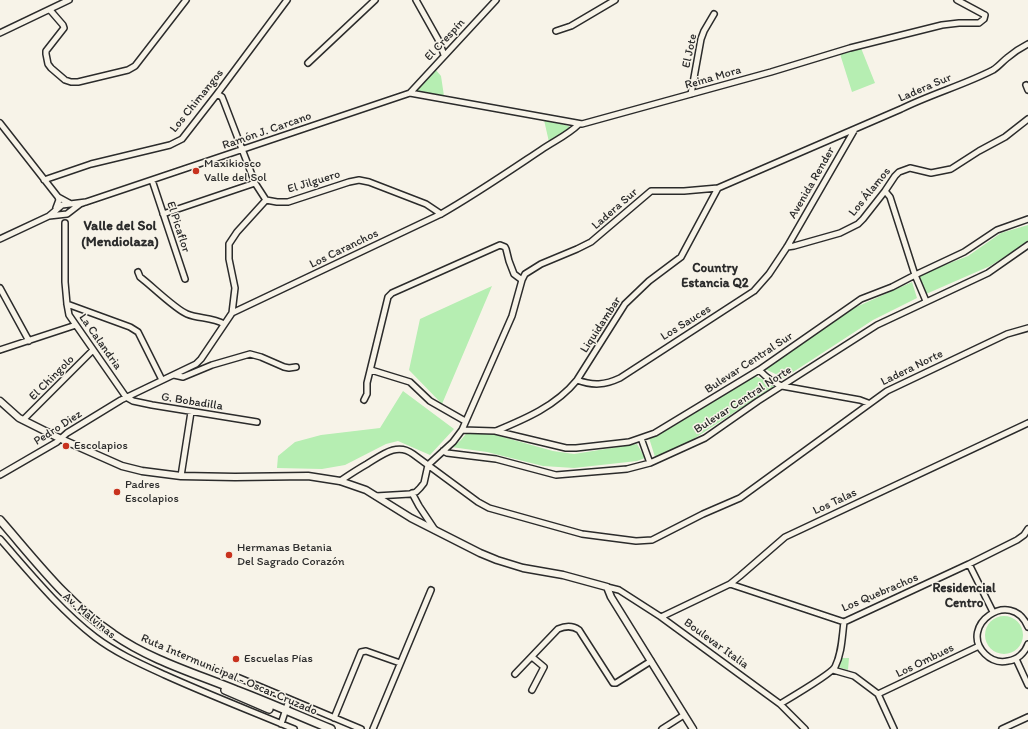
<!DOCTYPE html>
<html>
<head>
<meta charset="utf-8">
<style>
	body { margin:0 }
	canvas { display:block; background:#f7f3e8 }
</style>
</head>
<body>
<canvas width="1028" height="729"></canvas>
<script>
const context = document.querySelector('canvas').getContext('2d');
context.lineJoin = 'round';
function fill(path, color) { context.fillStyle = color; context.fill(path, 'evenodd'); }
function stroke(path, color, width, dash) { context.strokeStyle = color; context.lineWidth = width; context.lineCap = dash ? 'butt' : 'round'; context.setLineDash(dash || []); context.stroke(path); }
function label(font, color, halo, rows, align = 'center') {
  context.font = font + ' Itim,sans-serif'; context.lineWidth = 3; context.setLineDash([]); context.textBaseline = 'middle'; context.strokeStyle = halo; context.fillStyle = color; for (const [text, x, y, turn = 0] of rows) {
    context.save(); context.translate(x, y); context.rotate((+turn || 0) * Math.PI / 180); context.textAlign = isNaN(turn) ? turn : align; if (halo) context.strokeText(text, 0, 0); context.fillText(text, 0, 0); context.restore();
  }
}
fill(new Path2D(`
	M 861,48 L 875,83 L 852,92 L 840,54 Z
	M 435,69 L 441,76 L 444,96 L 415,91 Z
	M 544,120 L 569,126 L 570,129 L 549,142 Z
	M 1028,225 L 1028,242 L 990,266 L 926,294 L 919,275 L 968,256 L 1001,233 Z
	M 912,282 L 917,298 L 873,320 L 784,378 L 765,369 L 845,312 Z
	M 492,286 L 442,404 L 409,370 L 420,319 Z
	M 755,376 L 776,385 L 689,442 L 655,457 L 649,438 L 674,426 Z
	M 403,391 L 454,429 L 430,455 L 398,441 L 386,444 L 345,465 L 322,469 L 277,468 L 278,456 L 295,442 L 321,435 L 380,428 Z
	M 466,434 L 492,434 L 553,451 L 574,454 L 637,444 L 645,458 L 637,461 L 574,468 L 543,466 L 487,452 L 451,447 L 460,441 Z
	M985 635a19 19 0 1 1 38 0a19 19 0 1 1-38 0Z
	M 841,658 L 849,658 L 848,670 L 838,667 Z`), '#b6eeb2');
const minor = new Path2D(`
	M 416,0 L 439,41 L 444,55
	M 50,10 L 63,25 L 64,28 L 46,51 L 46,54 L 48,64 L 51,68 L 65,80 L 71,82 L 78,82 L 128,70 L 135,66 L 186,0
	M 556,31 L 571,26 L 615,0
	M 0,33 L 69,0
	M 308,63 L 375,0
	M 1026,85 L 1028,90
	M 410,93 L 582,124 L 771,72 L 850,48 L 942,25 L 959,23 L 979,23 L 984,19 L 985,15 L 983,14 L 957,0
	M 217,94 L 222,97 L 224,102 L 255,183 L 266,200
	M 691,94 L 701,39 L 704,31 L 714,14
	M 0,123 L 58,197 L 69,203
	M 44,180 L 91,164 L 170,145 L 182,139 L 217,94 L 287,0
	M 152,180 L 185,279
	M 885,191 L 890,197 L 915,275 L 926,301
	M 266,200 L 277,202 L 288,202 L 349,182 L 359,180 L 369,182 L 426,204 L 441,214
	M 86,202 L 62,205 L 49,216 L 67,214 L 80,204 L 410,93 L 496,0
	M 56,208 L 59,200 L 58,197
	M 163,214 L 255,183
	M 65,223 L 65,282 L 67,304 L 69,315 L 126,397 L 133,401 L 152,405 L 257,422
	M 0,239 L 49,216
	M 787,247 L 794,246 L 840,233 L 858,224 L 863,219 L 885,191 L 895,176 L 899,172 L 910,168 L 931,173 L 951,169 L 979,151 L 1005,137 L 1028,119
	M 138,272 L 140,277 C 152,286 175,309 187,314 C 199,319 212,317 224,324
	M 0,288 L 29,341
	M 67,304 L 130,327 L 138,332 L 162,380
	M 232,313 L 235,288 L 229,259 L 229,244 L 237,232 L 266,200
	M 0,350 L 76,325
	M 371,370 L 410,382 L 430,401 L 465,421
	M 759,370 C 766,377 773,383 782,386 L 860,400 L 868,403
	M 174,375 L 183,377 L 212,365 L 250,354 L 261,357 L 284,367 L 289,368 L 296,367
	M 577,380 C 593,386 605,385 620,378 L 754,291 L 769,274 L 787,247 L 855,129
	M 364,400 L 367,394 L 367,383 L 388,297 L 392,293 L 500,245 L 505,247 L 506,249 L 509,261 L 514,274 L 522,280
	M 23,420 L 93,350
	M 462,430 L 495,431 L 566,448 L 576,448 L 629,442 L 655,433 L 759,370 L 861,299 L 892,287 L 915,275 L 964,252 L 997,230 L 1028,219
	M 496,431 C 525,419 556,406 577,380 L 625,304 L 649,281 L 681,257 L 718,188
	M 641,438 L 650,463
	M 443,451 L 447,453 L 496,459 L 556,475 L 627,469 L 650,463 L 705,438 L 758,401 L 877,325 L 988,273 L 1028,245
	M 0,475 L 57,442 L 67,433 L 121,400 L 196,364 L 201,359 L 232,313 L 441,214 C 476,194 508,172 541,150 C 554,141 568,135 579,124
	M 181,476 L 191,412
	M 340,481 C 349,475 358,469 367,464 C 382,455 397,442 413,454 L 478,502 L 489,508 L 582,534 L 636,541 L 652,540 L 703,514 L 740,498 L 887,391 L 1007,334 L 1028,328
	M 412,493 L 419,506 L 435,530
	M 376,496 L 410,494 L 416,492 L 420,488 L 424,483 L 428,465 L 453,442 L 462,430 L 512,316 L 522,280 L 525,274 L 541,264 L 577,249 L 591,242 L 651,191 L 684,191 L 718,188 L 901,109 C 931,94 964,85 993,70 C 998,67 1002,62 1007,58 C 1014,52 1020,48 1028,44
	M 0,539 C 30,573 59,609 95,637 C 116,653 141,664 165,675 C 207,694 251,711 294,729
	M 969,564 L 993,612
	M 730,584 L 844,622
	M 607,587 L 619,590 L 661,617 L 780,704 L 805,729
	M 661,617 L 730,584 L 740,576 L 785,537 L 1028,423
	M 844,622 L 969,564 L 1017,540 L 1024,535 L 1028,529
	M 1028,627 C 1011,587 957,626 985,654 C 991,660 999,663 1008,661 C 1017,660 1025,653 1028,644
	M 1016,659 L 1028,685
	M 833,670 L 854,676 L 878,694 L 894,729
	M 515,674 L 558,629 C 565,626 572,625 579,630 L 613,683 L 616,683 L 651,661
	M 237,677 L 361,729
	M 532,690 L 544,667 L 532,657
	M 878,694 L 979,646
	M 780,704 C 790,698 831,674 835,667 C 842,653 842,637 844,622
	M 334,718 L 361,652 L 366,651 L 400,663
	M 281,724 L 289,700
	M 373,729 L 431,590
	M 662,729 L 684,715
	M 1002,729 L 1028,717`);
const tertiary = new Path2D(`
	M 0,401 L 19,418 L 61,439 L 122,466 L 142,471 L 181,476 L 235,477 L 308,476 L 340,481 L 366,490 L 411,518 L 480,553 L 497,560 L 523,568 L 563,575 L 607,587 L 611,597 L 693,729`);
const secondary = new Path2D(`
	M 0,520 C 35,560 68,604 113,634 C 150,660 194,673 236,690 C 268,702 299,716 331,729
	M 225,690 L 269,709`);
stroke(minor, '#2b2b2b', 8);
stroke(tertiary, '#2b2b2b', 9);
stroke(secondary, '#2b2b2b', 10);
stroke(minor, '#f7f3e8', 5);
stroke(tertiary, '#f7f3e8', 6);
stroke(secondary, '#f7f3e8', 7);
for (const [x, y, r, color] of [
	[196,171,4,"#c8321e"],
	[66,446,4,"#c8321e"],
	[117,492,4,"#c8321e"],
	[229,555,4,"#c8321e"],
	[236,659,4,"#c8321e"]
]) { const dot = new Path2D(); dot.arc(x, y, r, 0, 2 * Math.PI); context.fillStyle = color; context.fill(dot); stroke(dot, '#f7f3e8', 1.5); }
label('12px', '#2b2b2b', '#f7f3e8', [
	["El Crespín",445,40,-47],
	["El Jote",690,51,-78],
	["Reina Mora",713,78,-16],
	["Ladera Sur",925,88,-23],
	["Los Chimangos",197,101,-51],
	["Ramón J. Carcano",267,131,-19],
	["El Jilguero",314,182,-17],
	["Avenida Render",812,183,-60],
	["Los Álamos",870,192,-51],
	["Ladera Sur",615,209,-41],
	["El Picaflor",178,227,72],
	["Los Caranchos",344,249,-26],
	["Los Sauces",686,323,-32],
	["Liquidambar",601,325,-57],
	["La Calandria",100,342,55],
	["Bulevar Central Sur",749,363,-33],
	["Ladera Norte",912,368,-26],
	["El Chingolo",52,378,-45],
	["Bulevar Central Norte",743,400,-33],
	["G. Bobadilla",192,402,9],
	["Pedro Diez",58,428,-33],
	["Los Talas",835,502,-25],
	["Los Quebrachos",880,593,-23],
	["Av. Malvinas",89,616,40],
	["Boulevar Italia",716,644,36],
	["Los Ombues",925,661,-26],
	["Ruta Intermunicipal - Oscar Cruzado",229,675,23]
]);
label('12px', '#2b2b2b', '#f7f3e8', [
	["Maxikiosco",204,164],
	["Valle del Sol",204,178],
	["Escolapios",74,446],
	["Padres",125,485],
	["Escolapios",125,499],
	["Hermanas Betania",237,548],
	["Del Sagrado Corazón",237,562],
	["Escuelas Pías",244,659]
], 'left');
label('bold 13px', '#2b2b2b', '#f7f3e8', [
	["Country",715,269],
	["Estancia Q2",715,284],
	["Residencial",964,589],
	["Centro",964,604]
]);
label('bold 14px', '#2b2b2b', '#f7f3e8', [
	["Valle del Sol",120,226],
	["(Mendiolaza)",120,242]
]);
</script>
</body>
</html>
